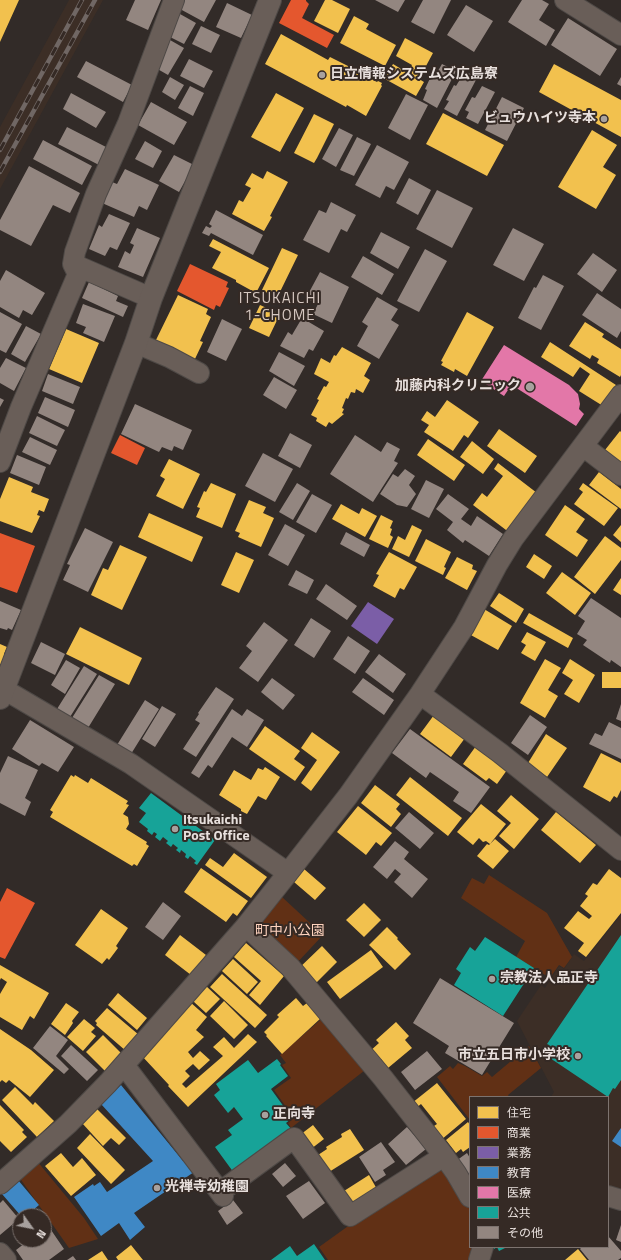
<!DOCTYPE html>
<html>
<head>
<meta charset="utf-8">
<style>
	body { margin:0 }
	#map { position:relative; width:621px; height:1260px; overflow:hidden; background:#322b28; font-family:"Titillium Web","Noto Sans JP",sans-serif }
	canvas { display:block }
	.legend { position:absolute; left:469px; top:1096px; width:140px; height:152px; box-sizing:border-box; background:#352a25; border:1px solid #7d736f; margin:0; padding:5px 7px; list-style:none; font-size:12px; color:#e8e0dd }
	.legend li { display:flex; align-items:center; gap:8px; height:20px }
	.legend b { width:20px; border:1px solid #7d736f }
	.north { position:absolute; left:12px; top:1208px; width:40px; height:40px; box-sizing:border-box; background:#352a25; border:1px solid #7d736f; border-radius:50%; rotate:123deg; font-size:11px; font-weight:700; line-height:16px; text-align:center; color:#e8e0dd }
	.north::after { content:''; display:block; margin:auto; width:14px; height:18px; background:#a8a19e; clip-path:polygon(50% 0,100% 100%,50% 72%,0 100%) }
</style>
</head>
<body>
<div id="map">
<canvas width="621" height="1260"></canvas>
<ul class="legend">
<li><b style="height:11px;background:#f2c14e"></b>住宅</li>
<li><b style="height:11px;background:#e4572e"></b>商業</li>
<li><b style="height:11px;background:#7b5ea7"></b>業務</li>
<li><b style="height:11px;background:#3f88c5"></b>教育</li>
<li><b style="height:11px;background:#e377a8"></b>医療</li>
<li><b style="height:11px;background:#17a398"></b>公共</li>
<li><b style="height:11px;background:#938680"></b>その他</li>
</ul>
<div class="north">N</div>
</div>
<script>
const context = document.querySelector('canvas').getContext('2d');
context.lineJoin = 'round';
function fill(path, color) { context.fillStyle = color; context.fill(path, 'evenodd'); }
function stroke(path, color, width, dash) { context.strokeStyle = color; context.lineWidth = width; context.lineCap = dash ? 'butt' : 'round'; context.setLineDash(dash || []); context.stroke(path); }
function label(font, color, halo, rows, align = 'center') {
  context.font = font + ' "Titillium Web","Noto Sans JP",sans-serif'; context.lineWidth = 4; context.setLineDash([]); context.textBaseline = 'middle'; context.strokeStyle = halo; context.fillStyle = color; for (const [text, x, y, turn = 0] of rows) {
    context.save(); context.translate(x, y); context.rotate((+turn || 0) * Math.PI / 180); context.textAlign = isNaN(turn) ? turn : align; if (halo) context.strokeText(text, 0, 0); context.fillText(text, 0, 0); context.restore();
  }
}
fill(new Path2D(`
	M 69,0 L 103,0 L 0,189 L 0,127 Z
	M 621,915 L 621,1189 L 608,1186 L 608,1097 L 551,1097 L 554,1092 L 517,1021 L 541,985 L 545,988 L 559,966 L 564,969 L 574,954 L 584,961 Z`), '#3c2e26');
fill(new Path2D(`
	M 489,875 L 547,913 L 572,957 L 564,968 L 559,965 L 550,978 L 516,957 L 525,941 L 461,898 L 472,878 L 484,884 Z
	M 282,897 L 323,935 L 295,965 L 257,925 Z
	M 326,1015 L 369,1067 L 291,1128 L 288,1123 L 294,1118 L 274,1090 L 291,1078 L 282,1065 L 286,1063 L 280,1055 Z
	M 529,1046 L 541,1068 L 508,1095 L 509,1097 L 470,1097 L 470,1120 L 437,1077 L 450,1066 L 453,1069 L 458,1063 L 465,1066 L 482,1076 L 487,1072 L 492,1077 Z
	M 37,1161 L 84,1218 L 98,1239 L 69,1248 L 19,1177 Z
	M 443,1163 L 470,1204 L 470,1247 L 478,1247 L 473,1260 L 328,1260 L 319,1247 L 404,1186 Z`), '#613015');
fill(new Path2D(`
	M 0,0 L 19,0 L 0,42 Z
	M 325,0 L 332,0 L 350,9 L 338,33 L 314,21 Z
	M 354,16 L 369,24 L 366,29 L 396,45 L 385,66 L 340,43 Z
	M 281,34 L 328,60 L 330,57 L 354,69 L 353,71 L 368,80 L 369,78 L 377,82 L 378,81 L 382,83 L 381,85 L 382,86 L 366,116 L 347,105 L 346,107 L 265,64 Z
	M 405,38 L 433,53 L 419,79 L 424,82 L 416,96 L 385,79 L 393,64 L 408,73 L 412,65 L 396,56 Z
	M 554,64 L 621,100 L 621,137 L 539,92 Z
	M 276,93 L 304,108 L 280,152 L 251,137 Z
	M 443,113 L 504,145 L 487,176 L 426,144 Z
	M 314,114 L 334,124 L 317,158 L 314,163 L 294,153 Z
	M 592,130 L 617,145 L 603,167 L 616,175 L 596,209 L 558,187 Z
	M 267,171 L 288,182 L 270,216 L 272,217 L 264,231 L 232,214 L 239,200 L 243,202 L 251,188 L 245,185 L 252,173 L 263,179 Z
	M 213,239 L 269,268 L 256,293 L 236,282 L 236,280 L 212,268 L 221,252 L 209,246 Z
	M 282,248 L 298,255 L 277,298 L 262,290 Z
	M 178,295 L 208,309 L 206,314 L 211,317 L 200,341 L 203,342 L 194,361 L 155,342 Z
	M 260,305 L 280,314 L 269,337 L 249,328 Z
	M 467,312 L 494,327 L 467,376 L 455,369 L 454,372 L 441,365 L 443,362 L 441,361 Z
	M 585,322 L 604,334 L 602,337 L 621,349 L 621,375 L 620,377 L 597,363 L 599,359 L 592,355 L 590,359 L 569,346 Z
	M 66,329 L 99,343 L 82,383 L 49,369 Z
	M 550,342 L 616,385 L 603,406 L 579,391 L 590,374 L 580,367 L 573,377 L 541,357 Z
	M 342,347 L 371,363 L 364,376 L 370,380 L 363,393 L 356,389 L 355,393 L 351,392 L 348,399 L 346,398 L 342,408 L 344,409 L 342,413 L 344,414 L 332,424 L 329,422 L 326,427 L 316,421 L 317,418 L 311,415 L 319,400 L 317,399 L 324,386 L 326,387 L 329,382 L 314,374 L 321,358 L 330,363 L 334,355 L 336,356 Z
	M 447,400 L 479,422 L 468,438 L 464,435 L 453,451 L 424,432 L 429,425 L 421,420 L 427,411 L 435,417 Z
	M 499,429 L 537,456 L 525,473 L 487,446 Z
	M 620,431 L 621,432 L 621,463 L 605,450 Z
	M 428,439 L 465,465 L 454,481 L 417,455 Z
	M 472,441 L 494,459 L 483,474 L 460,457 Z
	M 169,459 L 200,474 L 183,509 L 156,496 L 165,479 L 160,476 Z
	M 498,463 L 537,493 L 510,533 L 473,505 L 482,493 L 487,497 L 503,476 L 494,469 Z
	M 599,472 L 621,489 L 621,509 L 589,485 Z
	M 9,477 L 33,487 L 31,492 L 49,499 L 44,512 L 39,510 L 37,515 L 40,516 L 32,533 L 0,521 L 0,499 Z
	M 211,483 L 236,494 L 222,528 L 196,517 L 200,508 L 197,507 L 204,491 L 206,492 Z
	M 583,483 L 618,508 L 604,526 L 574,504 L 583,492 L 579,489 Z
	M 249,500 L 266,507 L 263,513 L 274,518 L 261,547 L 238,537 L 240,533 L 235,531 Z
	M 341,504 L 359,514 L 362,508 L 377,516 L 365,537 L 332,519 Z
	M 565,505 L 585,519 L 576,532 L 588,540 L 577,557 L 545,535 Z
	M 149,513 L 203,537 L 192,562 L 138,537 Z
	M 381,515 L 393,521 L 390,528 L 392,529 L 390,535 L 393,537 L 388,548 L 369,539 Z
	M 412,525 L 422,530 L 409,557 L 392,549 L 398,536 L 405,540 Z
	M 621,525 L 621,542 L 613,535 Z
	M 605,536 L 621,548 L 621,560 L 595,594 L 574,577 Z
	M 426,539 L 451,552 L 444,567 L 446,568 L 443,575 L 415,561 Z
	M 120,545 L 147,557 L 122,610 L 91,595 L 103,568 L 108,570 Z
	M 236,552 L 254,560 L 239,593 L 221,585 Z
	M 389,552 L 417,567 L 404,590 L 400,588 L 395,598 L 373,586 L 379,575 L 376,574 Z
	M 534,554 L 552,566 L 544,579 L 526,567 Z
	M 457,557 L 473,565 L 472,569 L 477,571 L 467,590 L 445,578 Z
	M 562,572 L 591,593 L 575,615 L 546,593 Z
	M 621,578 L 621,595 L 613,590 Z
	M 499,593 L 524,609 L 516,623 L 490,606 Z
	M 484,609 L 512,626 L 498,650 L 469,634 Z
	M 529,613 L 573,638 L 568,648 L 523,623 Z
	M 80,627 L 142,658 L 129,685 L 66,654 Z
	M 527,632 L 546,642 L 535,661 L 521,653 L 526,645 L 521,642 Z
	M 0,644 L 7,647 L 4,654 L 5,654 L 0,666 Z
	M 545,659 L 561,668 L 548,690 L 558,696 L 545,718 L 520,703 Z
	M 570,659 L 595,675 L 579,703 L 564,694 L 573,680 L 562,673 Z
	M 602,672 L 621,672 L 621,688 L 602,688 Z
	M 434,715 L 465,738 L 451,757 L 420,734 Z
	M 265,726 L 300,751 L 294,759 L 305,767 L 295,781 L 249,749 Z
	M 312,732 L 340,752 L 311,791 L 301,783 L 317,760 L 301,748 Z
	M 546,734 L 567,748 L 547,777 L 528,763 Z
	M 476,746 L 507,770 L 497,784 L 489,778 L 486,781 L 463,764 Z
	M 601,753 L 621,763 L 621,790 L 617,798 L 614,796 L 610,802 L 583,787 Z
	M 265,767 L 280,777 L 266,800 L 258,796 L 247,814 L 241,811 L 241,809 L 219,795 L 234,770 L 251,780 L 258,768 L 263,770 Z
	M 71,775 L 74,777 L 75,775 L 88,783 L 91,778 L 128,801 L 126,804 L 129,805 L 123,814 L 128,817 L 129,824 L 126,829 L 147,842 L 146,844 L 149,846 L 137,866 L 134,864 L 132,866 L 50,817 L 53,812 L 50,810 Z
	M 410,777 L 462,818 L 448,836 L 396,795 Z
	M 375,785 L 400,804 L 396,809 L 401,814 L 391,827 L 361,803 Z
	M 511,795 L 539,819 L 514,849 L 499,836 L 511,823 L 497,811 Z
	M 481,804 L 506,824 L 490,844 L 486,841 L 483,842 L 479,838 L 473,845 L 457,832 Z
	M 358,806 L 392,833 L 381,846 L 376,842 L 366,855 L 337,832 Z
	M 556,812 L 596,845 L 580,863 L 541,830 Z
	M 495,839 L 509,851 L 493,869 L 477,856 L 487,844 L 489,845 Z
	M 234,853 L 267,877 L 251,898 L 205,865 L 210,858 L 223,867 Z
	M 201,868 L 248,901 L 237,916 L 233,913 L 226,922 L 184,892 Z
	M 304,869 L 326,888 L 315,900 L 294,882 Z
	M 609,869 L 621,878 L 621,913 L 586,957 L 578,951 L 584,943 L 564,928 L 578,911 L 589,919 L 592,916 L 580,906 L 588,896 L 585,894 L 593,883 L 597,885 Z
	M 364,903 L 381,920 L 364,937 L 346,920 Z
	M 101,909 L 128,928 L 116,946 L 118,948 L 109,960 L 107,958 L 102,964 L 75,945 Z
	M 387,927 L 398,938 L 397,939 L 411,954 L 395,970 L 369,945 Z
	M 180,935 L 206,955 L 191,975 L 165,955 Z
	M 246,943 L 284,976 L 260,1005 L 249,995 L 261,981 L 234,957 Z
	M 322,946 L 337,962 L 312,987 L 296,971 Z
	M 371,950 L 383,967 L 340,999 L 327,982 Z
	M 233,959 L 258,982 L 247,994 L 222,971 Z
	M 0,965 L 49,993 L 34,1019 L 30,1016 L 22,1030 L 0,1017 L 0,994 L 7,982 L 1,978 L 0,980 Z
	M 222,974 L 267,1015 L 255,1028 L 210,987 Z
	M 206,986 L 220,999 L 206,1013 L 193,1001 Z
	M 118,993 L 147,1018 L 137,1030 L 108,1005 Z
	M 296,998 L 303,1006 L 307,1003 L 321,1018 L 282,1054 L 266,1036 L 267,1035 L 264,1032 L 279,1017 L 277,1015 Z
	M 224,1001 L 248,1025 L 234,1039 L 210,1016 Z
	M 190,1002 L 207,1017 L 196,1030 L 204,1037 L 188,1052 L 193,1058 L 200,1051 L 210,1060 L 199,1070 L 193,1064 L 185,1071 L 190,1076 L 182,1084 L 186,1088 L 223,1056 L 213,1047 L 224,1037 L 234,1048 L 248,1034 L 257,1042 L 188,1107 L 168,1086 L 169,1085 L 141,1055 Z
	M 66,1003 L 79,1012 L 72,1021 L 73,1023 L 65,1035 L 51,1024 Z
	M 107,1008 L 139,1035 L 126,1051 L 96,1025 L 97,1023 L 95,1021 Z
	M 84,1019 L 95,1028 L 91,1032 L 96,1036 L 83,1051 L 67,1037 Z
	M 396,1022 L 409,1036 L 405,1040 L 412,1048 L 388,1068 L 381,1059 L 377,1062 L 369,1052 L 379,1043 L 376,1040 Z
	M 0,1029 L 31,1050 L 54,1070 L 30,1097 L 9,1080 L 6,1083 L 2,1080 L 0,1082 Z
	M 103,1035 L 123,1055 L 107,1073 L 86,1052 Z
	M 437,1083 L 466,1119 L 441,1140 L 431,1128 L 437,1124 L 421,1104 L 416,1108 L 412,1103 Z
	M 15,1087 L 33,1105 L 35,1102 L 54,1121 L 37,1137 L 2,1100 Z
	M 0,1105 L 24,1130 L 22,1132 L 27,1137 L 11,1152 L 0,1141 Z
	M 97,1109 L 126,1138 L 119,1145 L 111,1138 L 103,1146 L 82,1123 Z
	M 468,1122 L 470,1125 L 470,1147 L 463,1152 L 461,1149 L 456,1153 L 446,1140 Z
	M 313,1125 L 324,1139 L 307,1152 L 296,1138 Z
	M 350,1129 L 364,1150 L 329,1172 L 318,1155 L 327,1149 L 326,1147 L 342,1137 L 341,1134 Z
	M 90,1134 L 125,1170 L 111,1184 L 77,1148 Z
	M 61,1153 L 73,1167 L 82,1158 L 96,1175 L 71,1196 L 45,1166 Z
	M 369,1175 L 378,1191 L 354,1207 L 344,1191 Z
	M 131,1245 L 143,1260 L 118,1260 L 116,1257 Z
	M 578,1249 L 587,1260 L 565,1260 Z
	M 102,1251 L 108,1260 L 88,1260 Z`), '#f2c14e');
fill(new Path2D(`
	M 291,0 L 306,0 L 306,1 L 309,4 L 302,18 L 334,35 L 327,48 L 279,23 Z
	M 190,264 L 228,282 L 226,287 L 229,288 L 220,307 L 216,305 L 214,310 L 177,291 Z
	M 120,435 L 145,448 L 137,465 L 111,453 Z
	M 0,533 L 35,546 L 17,593 L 0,587 Z
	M 7,888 L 35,903 L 5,959 L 0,957 L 0,902 Z`), '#e4572e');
fill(new Path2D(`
	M 368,602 L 394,619 L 377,644 L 351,626 Z`), '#7b5ea7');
fill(new Path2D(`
	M 121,1085 L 183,1161 L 186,1159 L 194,1172 L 134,1213 L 145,1227 L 130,1240 L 119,1223 L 101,1236 L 74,1197 L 93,1184 L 94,1186 L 100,1182 L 107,1192 L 153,1161 L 101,1104 Z
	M 621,1128 L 621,1147 L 612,1141 Z
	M 18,1180 L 39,1205 L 26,1216 L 21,1216 L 2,1194 Z`), '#3f88c5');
fill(new Path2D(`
	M 504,345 L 569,385 L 578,394 L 580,404 L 579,409 L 584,414 L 576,426 L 518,389 L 508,390 L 504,396 L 481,381 Z`), '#e377a8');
fill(new Path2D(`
	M 151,793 L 215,840 L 197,865 L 194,863 L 196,861 L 190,856 L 188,859 L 185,857 L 186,854 L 181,850 L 180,853 L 176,850 L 178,848 L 173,844 L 171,847 L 166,843 L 168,841 L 163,837 L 160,841 L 155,837 L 157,834 L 154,832 L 152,835 L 147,831 L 148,829 L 139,822 L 146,813 L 139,808 Z
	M 621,935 L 621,1080 L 615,1089 L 613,1088 L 608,1097 L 544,1054 L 549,1045 L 547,1044 Z
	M 485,937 L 534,968 L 503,1016 L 454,985 L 461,973 L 456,969 L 470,947 L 475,951 Z
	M 277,1059 L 281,1064 L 280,1065 L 288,1076 L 271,1089 L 292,1118 L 286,1123 L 292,1130 L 234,1173 L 215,1147 L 232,1135 L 228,1130 L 243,1119 L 234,1107 L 228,1113 L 214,1095 L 220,1090 L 216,1084 L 248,1060 L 258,1073 Z
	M 314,1244 L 325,1260 L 271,1260 L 290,1246 L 297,1256 Z
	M 493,1247 L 507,1247 L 499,1251 L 497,1247 L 494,1249 Z`), '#17a398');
fill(new Path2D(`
	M 135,0 L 161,0 L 148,30 L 126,20 Z
	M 185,0 L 216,0 L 204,22 L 180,9 Z
	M 375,0 L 405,0 L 398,12 Z
	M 423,0 L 451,0 L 434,34 L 411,22 Z
	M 522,0 L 542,0 L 549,4 L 539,20 L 555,30 L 546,46 L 508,22 Z
	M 227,3 L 252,15 L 241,38 L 216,27 Z
	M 466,5 L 493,21 L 474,52 L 447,35 Z
	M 180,14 L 196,23 L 184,44 L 168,36 Z
	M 568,18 L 617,49 L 600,76 L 551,45 Z
	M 201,26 L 220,35 L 211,53 L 192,44 Z
	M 170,40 L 184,48 L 168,75 L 154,67 Z
	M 189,59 L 213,71 L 204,88 L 180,76 Z
	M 86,61 L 132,85 L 123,102 L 77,77 Z
	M 442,64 L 456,71 L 437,108 L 423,100 L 427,90 L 425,89 L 432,74 L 435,76 Z
	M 465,71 L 477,78 L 457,116 L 444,109 L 449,101 L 446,100 L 454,85 L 456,86 Z
	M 170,77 L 184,85 L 175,100 L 162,92 Z
	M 621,77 L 621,86 L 617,84 Z
	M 190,86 L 204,93 L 193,116 L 178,108 Z
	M 482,86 L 495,92 L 478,124 L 466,118 L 469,112 L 465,110 L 472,97 L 475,98 Z
	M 71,93 L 106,112 L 96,128 L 63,109 Z
	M 406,94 L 428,105 L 410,140 L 388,128 Z
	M 502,97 L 524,108 L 507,141 L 485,130 Z
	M 151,102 L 187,122 L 174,145 L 138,125 Z
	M 67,127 L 108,148 L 99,165 L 58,144 Z
	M 339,128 L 353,135 L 336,167 L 322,159 Z
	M 357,137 L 371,144 L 354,176 L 340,170 Z
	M 43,140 L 92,166 L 82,185 L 33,159 Z
	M 145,141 L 162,151 L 153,168 L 135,159 Z
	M 377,145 L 409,162 L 394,190 L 386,186 L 380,198 L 355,185 Z
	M 174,155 L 194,165 L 179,192 L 159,181 Z
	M 29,166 L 80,193 L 70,213 L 53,205 L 31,246 L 0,230 L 0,220 Z
	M 125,169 L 159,185 L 147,210 L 139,206 L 134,217 L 102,203 L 112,182 L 117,184 Z
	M 409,178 L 431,190 L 418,215 L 396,203 Z
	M 437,190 L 473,208 L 452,248 L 416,229 Z
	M 331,202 L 356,215 L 347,232 L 341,229 L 329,253 L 303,240 L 319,210 L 326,213 Z
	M 216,210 L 263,235 L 253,255 L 211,233 L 209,236 L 202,233 L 206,226 L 210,228 L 212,226 L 209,224 Z
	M 109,214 L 130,223 L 117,250 L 110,247 L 105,256 L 89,249 L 99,225 L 102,227 Z
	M 137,228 L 160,238 L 143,277 L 118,267 L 125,251 L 130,254 L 134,245 L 130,243 Z
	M 513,228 L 544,244 L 524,281 L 493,265 Z
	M 381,232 L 410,247 L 398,269 L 370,253 Z
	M 425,249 L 447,261 L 419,312 L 397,301 Z
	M 593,253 L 617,270 L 602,292 L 577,274 Z
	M 363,256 L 394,274 L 382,295 L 351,277 Z
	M 6,270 L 45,293 L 32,315 L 23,310 L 19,318 L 0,307 L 0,281 Z
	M 320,272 L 349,287 L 332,323 L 313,314 L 318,304 L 306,298 Z
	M 543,275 L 564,286 L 541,330 L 518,318 L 534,287 L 536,288 Z
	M 89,282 L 118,296 L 116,301 L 128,306 L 123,317 L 82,298 Z
	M 597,293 L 621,309 L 621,331 L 617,338 L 582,315 Z
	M 377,297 L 398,309 L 391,320 L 399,325 L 379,359 L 357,346 L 368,326 L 362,322 Z
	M 83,304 L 115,316 L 104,342 L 83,333 L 86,327 L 76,323 Z
	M 0,312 L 22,324 L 6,353 L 0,350 Z
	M 302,318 L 324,331 L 313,351 L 309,349 L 304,358 L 280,346 L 288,332 L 292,335 Z
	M 222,319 L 242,329 L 226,361 L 207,352 Z
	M 26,326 L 41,334 L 25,362 L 11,354 Z
	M 279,352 L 305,366 L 294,386 L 269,371 Z
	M 6,358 L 26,368 L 14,391 L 0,383 L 0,368 Z
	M 48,374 L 80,387 L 73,404 L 42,391 Z
	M 274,377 L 297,390 L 286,409 L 263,395 Z
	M 45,397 L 75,410 L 68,427 L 38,413 Z
	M 0,398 L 4,400 L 0,407 Z
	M 135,404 L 192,430 L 183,450 L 174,446 L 172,451 L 162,447 L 159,452 L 121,434 Z
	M 37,416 L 65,430 L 57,446 L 29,433 Z
	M 290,433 L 312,445 L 300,468 L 278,456 Z
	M 355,435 L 381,452 L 387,442 L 400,449 L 394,461 L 398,463 L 373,502 L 330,474 Z
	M 30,437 L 57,450 L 50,465 L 22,452 Z
	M 263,453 L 293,469 L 275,502 L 245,486 Z
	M 17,455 L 46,467 L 39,485 L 10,473 Z
	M 405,469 L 415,476 L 409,485 L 416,494 L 407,507 L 397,505 L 380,494 L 393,474 L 398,477 Z
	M 426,480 L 444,489 L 429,518 L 411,509 Z
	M 297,483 L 310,491 L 293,520 L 279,512 Z
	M 312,494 L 332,505 L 316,533 L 296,522 Z
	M 448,494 L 469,509 L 461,519 L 471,526 L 477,516 L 503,534 L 489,556 L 465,540 L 463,543 L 447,530 L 453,522 L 436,509 Z
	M 285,524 L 305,535 L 288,566 L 268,555 Z
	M 85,528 L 113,542 L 88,592 L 63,580 L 70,565 L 67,564 Z
	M 346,532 L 370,545 L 364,557 L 340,544 Z
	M 296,570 L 314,580 L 307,594 L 288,585 Z
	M 326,584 L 357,606 L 347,620 L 316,599 Z
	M 591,598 L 621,618 L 621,667 L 611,660 L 610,663 L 583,645 L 587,640 L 577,634 L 585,621 L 578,616 Z
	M 0,601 L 21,610 L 12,630 L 8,628 L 7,630 L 0,628 Z
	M 311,618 L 331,631 L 314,658 L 294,645 Z
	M 264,622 L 288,640 L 258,682 L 239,668 L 252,651 L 246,646 Z
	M 348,636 L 370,651 L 355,674 L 333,659 Z
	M 41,642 L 65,654 L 55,675 L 31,663 Z
	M 379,654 L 406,674 L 393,693 L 365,672 Z
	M 66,660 L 80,668 L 65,694 L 51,685 Z
	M 84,666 L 97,674 L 70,717 L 57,709 Z
	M 99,675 L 115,684 L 88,728 L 72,718 Z
	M 272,678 L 295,695 L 283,710 L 261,692 Z
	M 363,678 L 394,700 L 384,715 L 352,692 Z
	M 216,687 L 234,699 L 196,757 L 183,749 L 200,723 L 195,720 L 199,714 L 198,713 Z
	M 145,700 L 159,709 L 131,754 L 117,745 Z
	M 621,704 L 621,721 L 616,719 Z
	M 162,706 L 176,714 L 155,747 L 142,739 Z
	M 232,709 L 242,716 L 247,709 L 264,720 L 247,747 L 232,737 L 212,768 L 208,765 L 199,778 L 191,773 Z
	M 530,715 L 547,727 L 528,755 L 511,743 Z
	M 30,720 L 74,747 L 58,772 L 42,763 L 39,766 L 12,749 Z
	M 609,722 L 621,728 L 621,759 L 589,744 L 595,733 L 602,736 Z
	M 410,729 L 490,787 L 471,813 L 453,801 L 459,792 L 430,772 L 426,778 L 392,753 Z
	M 8,756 L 38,770 L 25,798 L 31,802 L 25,816 L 0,803 L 0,773 Z
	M 409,812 L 434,833 L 420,849 L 395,828 Z
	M 395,841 L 409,852 L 404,859 L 428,879 L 412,898 L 394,882 L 401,874 L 395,869 L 387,879 L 373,867 Z
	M 163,902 L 181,916 L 163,940 L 145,927 Z
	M 440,978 L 514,1023 L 482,1075 L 445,1053 L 449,1046 L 413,1023 Z
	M 50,1026 L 68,1040 L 56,1056 L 69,1069 L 64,1074 L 33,1048 Z
	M 71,1045 L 98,1070 L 87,1081 L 61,1056 Z
	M 427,1051 L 442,1069 L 415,1090 L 401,1072 Z
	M 407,1127 L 426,1149 L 406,1165 L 388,1144 Z
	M 381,1142 L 395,1162 L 383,1170 L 386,1175 L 375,1182 L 359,1157 Z
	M 467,1153 L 470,1158 L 470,1174 L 468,1175 L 453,1163 Z
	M 285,1163 L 296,1176 L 283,1187 L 272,1174 Z
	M 309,1181 L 325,1203 L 303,1219 L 286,1196 Z
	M 3,1200 L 19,1219 L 0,1235 L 0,1203 Z
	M 233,1200 L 243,1213 L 227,1225 L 218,1211 Z
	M 621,1225 L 621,1242 L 616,1240 Z
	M 49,1227 L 64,1249 L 49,1260 L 23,1260 L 16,1250 L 29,1240 L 44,1240 L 44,1230 Z
	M 608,1236 L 621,1251 L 621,1258 L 618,1260 L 589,1260 L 580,1249 L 582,1247 L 608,1247 Z
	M 73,1256 L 76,1260 L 67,1260 Z`), '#938680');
const minor = new Path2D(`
	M 565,0 L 621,35
	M 73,264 L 151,298
	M 136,343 L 169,357 L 199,373
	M 583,446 L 621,475
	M 0,462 L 21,407 L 78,274 L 73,264 L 75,252 L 96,194 L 128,123 L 174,0
	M 0,687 L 131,764 L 288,873
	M 420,694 L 500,753 L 621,850
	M 246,926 L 290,967 L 383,1078 L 444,1156 L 456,1173 L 470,1197
	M 124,1065 L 223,1196
	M 0,1184 L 68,1124 L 108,1083 L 246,926 L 288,873 L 348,796 L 420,694 L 464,627 L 497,565 L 513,539 L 621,395
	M 220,1192 L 294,1138 L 350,1216 L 444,1156
	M 608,1196 L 621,1200
	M 0,1253 L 6,1260
	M 479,1260 L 483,1247`);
const tertiary = new Path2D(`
	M 0,698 L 136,343 L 151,298 L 270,0`);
stroke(minor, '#4e4946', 22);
stroke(tertiary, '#4e4946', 24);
stroke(minor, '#695e58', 20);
stroke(tertiary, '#695e58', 22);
const rail = new Path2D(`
	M 0,150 L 82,0
	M 0,172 L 95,0`);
stroke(rail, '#706764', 4.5);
stroke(rail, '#352a25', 3, [9]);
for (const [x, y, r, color] of [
	[322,75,4,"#a8a19e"],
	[604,119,4,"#a8a19e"],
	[530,387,5,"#a8a19e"],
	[175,829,4,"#a8a19e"],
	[492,979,4,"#a8a19e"],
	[578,1056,4,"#a8a19e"],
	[265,1115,4,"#a8a19e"],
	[157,1188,4,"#a8a19e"]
]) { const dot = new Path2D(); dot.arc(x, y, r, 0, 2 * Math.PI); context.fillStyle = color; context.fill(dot); stroke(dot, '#352a25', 1.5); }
label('bold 14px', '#e8e0dd', '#352a25', [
	["日立情報システムズ広島寮",330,75],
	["ビュウハイツ寺本",596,119,"right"],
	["加藤内科クリニック",521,387,"right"],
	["Itsukaichi",183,821],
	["Post Office",183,837],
	["宗教法人品正寺",500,979],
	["市立五日市小学校",570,1056,"right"],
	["正向寺",273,1115],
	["光禅寺幼稚園",165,1188]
], 'left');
label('14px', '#fed3be', '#352a25', [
	["町中小公園",290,932]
]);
context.letterSpacing = '1px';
label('15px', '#d7c9c2', '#352a25', [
	["ITSUKAICHI",280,299],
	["1-CHOME",280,316]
]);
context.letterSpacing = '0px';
</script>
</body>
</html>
